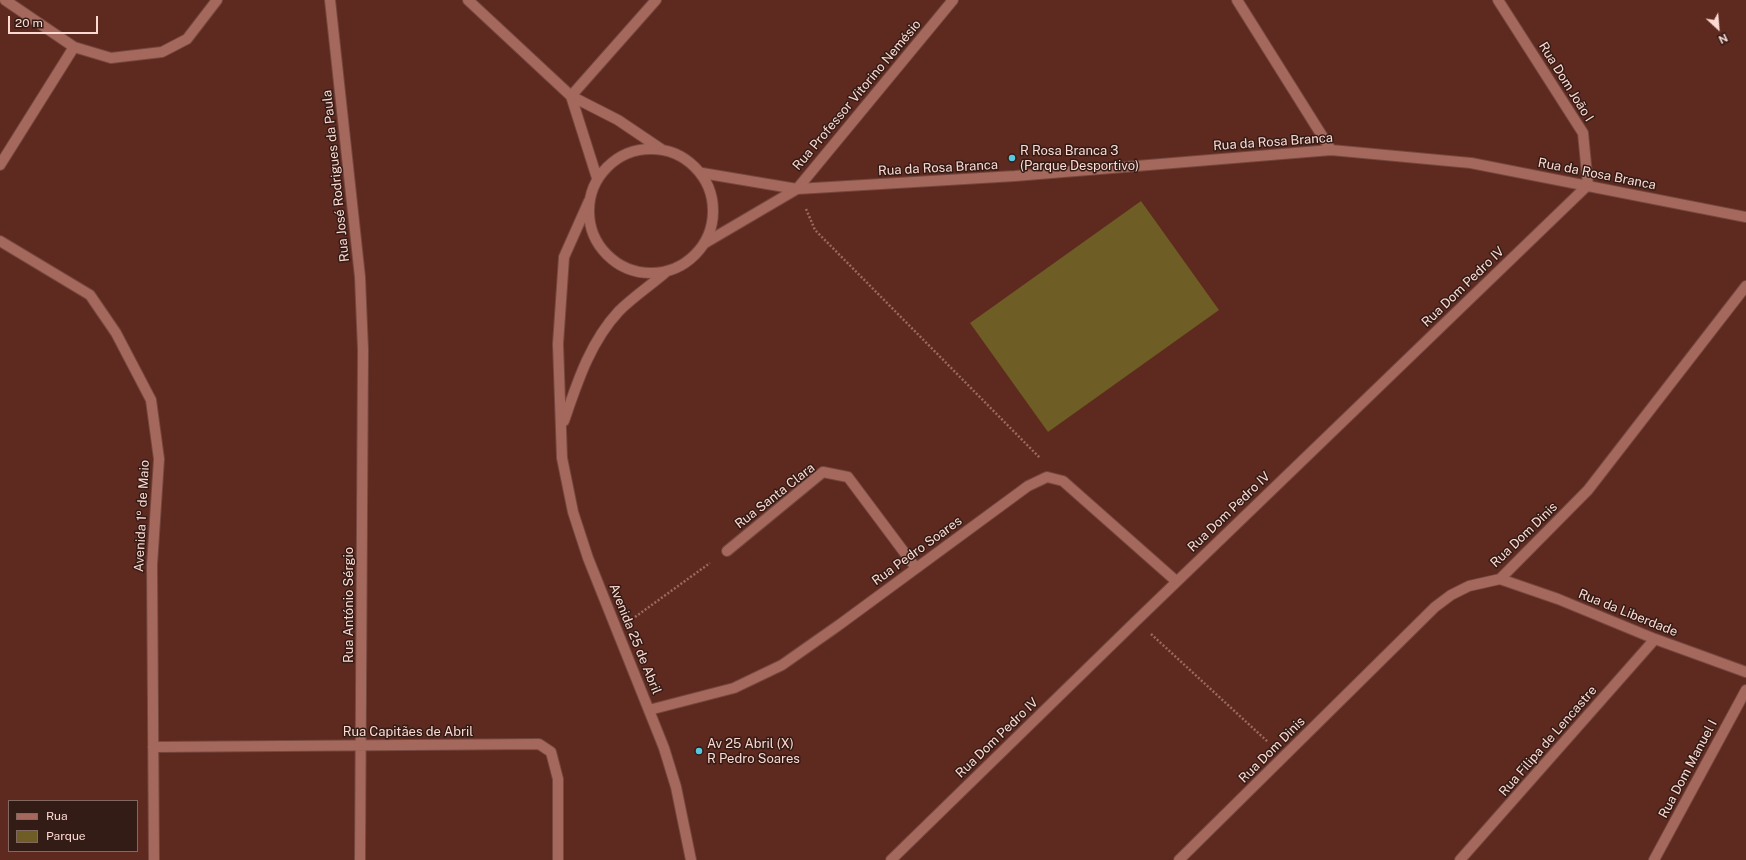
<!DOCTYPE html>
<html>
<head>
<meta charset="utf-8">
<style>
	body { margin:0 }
	#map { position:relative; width:1746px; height:860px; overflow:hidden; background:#5e291f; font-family:"Public Sans",sans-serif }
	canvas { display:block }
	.legend { position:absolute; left:8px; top:800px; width:130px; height:52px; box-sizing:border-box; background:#331b16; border:1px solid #836761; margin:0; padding:5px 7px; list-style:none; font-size:12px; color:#fcdad2 }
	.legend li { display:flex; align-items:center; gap:8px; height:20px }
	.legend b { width:20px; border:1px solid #836761 }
	.north { position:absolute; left:1698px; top:8px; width:40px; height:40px; -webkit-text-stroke:3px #331b16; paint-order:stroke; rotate:154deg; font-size:11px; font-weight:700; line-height:16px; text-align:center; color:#fcdad2 }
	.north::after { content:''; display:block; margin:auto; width:14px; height:18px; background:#fcdad2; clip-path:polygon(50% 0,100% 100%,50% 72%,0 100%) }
	.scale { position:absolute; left:8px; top:16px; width:90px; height:18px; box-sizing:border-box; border:2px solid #fcdad2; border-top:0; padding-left:5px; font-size:12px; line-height:14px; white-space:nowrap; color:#fcdad2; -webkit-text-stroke:3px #331b16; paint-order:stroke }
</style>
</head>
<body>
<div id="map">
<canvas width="1746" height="860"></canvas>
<ul class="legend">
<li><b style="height:5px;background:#a4695c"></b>Rua</li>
<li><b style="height:11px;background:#6e5d24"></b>Parque</li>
</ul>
<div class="north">N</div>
<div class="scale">20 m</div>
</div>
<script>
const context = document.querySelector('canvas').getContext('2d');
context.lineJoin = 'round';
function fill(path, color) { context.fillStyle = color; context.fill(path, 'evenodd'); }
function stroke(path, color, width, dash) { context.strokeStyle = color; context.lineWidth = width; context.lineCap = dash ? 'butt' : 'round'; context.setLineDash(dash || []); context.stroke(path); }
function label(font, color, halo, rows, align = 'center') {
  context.font = font + ' "Public Sans",sans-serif'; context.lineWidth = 3; context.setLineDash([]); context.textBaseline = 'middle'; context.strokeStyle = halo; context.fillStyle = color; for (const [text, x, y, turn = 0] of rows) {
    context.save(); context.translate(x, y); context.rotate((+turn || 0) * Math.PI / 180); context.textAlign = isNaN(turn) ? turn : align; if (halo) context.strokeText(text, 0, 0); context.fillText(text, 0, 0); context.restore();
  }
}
fill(new Path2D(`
	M 1141,201 L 1219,310 L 1048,432 L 970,323 Z`), '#6e5d24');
const minor = new Path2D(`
	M 5,0 L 74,47 L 111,58 L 162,52 L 187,39 L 217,0
	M 330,0 L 360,277 L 363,350 L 360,860
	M 1237,0 L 1331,150
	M 571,96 L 656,0
	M 0,165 L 74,47
	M 702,173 L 797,189 L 1015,176 L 1331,150 L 1471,163 L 1746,217
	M 0,241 L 90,295 L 116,333 L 151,400 L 159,459 L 152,565 L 154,860
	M 705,243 L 797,189 L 953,0
	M 727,551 L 823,472 L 848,477 L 916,568
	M 1500,579 L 1558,599 L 1655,639 L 1746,672
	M 649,710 L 734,688 L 782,665 L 839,625 L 1028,486 L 1047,477 L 1063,481 L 1176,581
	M 153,747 L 539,744 L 551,752 L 558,779 L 558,860
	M 891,860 L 1136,621 L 1588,185 L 1583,133 L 1498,0
	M 1179,860 L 1435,607 L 1451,595 L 1469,586 L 1500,579 L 1588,490 L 1746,286
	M 1460,860 L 1655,639
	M 1654,860 L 1746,690`);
const tertiary = new Path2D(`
	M 468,0 L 571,96 L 618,120 L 661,149
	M 571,96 L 597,178
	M589 211a62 62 0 1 1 124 0a62 62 0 1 1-124 0Z
	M 589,201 L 564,257 L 558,344 L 562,458 L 573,512 L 588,558 L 664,748 L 676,787 L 691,860
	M 564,421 C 577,383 590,342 619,311 C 633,297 651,285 666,272`);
stroke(minor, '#75473f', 12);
stroke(tertiary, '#75473f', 12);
stroke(new Path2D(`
	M 806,209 L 815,230 L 1040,458
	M 635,617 L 710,563
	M 1151,634 L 1268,742`), '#986a61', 2.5, [2, 2]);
stroke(minor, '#a4695c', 10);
stroke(tertiary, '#a4695c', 10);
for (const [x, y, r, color] of [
	[1012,158,4,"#56c9e0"],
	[699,751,4,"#56c9e0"]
]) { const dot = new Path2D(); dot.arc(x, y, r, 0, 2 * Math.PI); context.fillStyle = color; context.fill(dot); stroke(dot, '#331b16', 1.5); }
label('13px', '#fcdad2', '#331b16', [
	["Rua Dom João I",1566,82,58],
	["Rua Professor Vitorino Nemésio",857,95,-50],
	["Rua da Rosa Branca",1273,142,-4],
	["Rua da Rosa Branca",938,168,-3],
	["Rua da Rosa Branca",1597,174,11],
	["Rua José Rodrigues da Paula",336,176,-96],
	["Rua Dom Pedro IV",1463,287,-44],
	["Rua Santa Clara",775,496,-38],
	["Rua Dom Pedro IV",1229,512,-44],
	["Avenida 1º de Maio",142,516,-87],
	["Rua Dom Dinis",1524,535,-44],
	["Rua Pedro Soares",917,551,-36],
	["Rua António Sérgio",349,605,-90],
	["Rua da Liberdade",1628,613,22],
	["Avenida 25 de Abril",635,639,68],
	["Rua Capitães de Abril",408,732],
	["Rua Dom Pedro IV",997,738,-44],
	["Rua Filipa de Lencastre",1548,741,-49],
	["Rua Dom Dinis",1272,750,-45],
	["Rua Dom Manuel I",1688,769,-62]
]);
label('13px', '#fcdad2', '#331b16', [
	["R Rosa Branca 3",1020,151],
	["(Parque Desportivo)",1020,166],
	["Av 25 Abril (X)",707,744],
	["R Pedro Soares",707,759]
], 'left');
</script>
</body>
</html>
